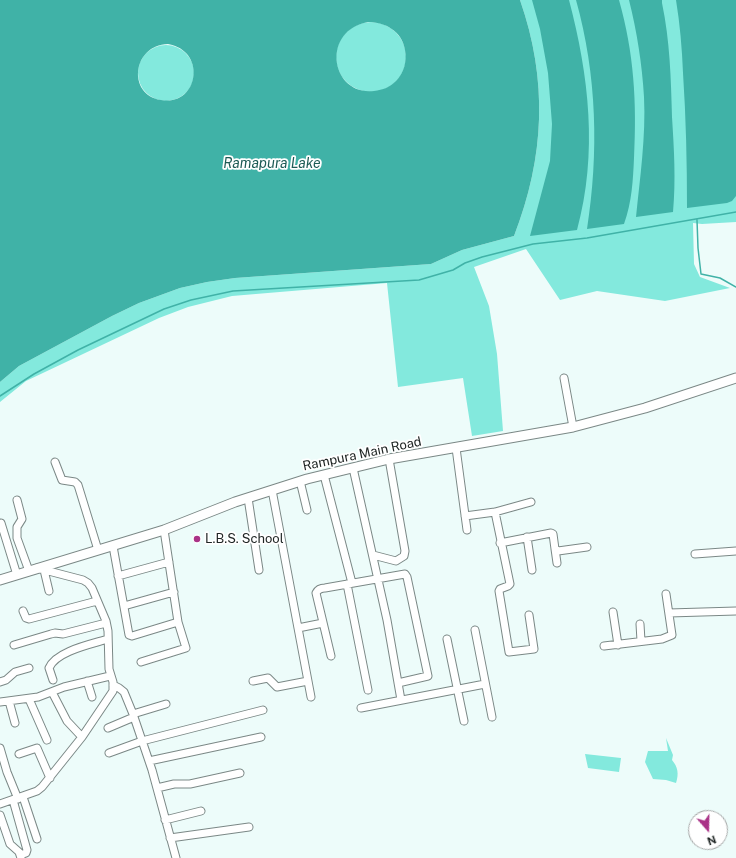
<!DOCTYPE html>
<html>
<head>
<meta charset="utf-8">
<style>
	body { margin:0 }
	#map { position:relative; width:736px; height:858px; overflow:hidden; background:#edfcfa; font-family:"Public Sans",sans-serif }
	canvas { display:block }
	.north { position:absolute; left:688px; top:810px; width:40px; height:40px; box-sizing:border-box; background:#fff; border:1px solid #a6a8a8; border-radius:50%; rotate:160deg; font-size:11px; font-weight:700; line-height:16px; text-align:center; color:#202625 }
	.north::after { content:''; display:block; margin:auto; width:14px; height:18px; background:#aa3287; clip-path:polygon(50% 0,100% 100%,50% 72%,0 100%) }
</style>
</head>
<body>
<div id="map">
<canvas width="736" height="858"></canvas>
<div class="north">N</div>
</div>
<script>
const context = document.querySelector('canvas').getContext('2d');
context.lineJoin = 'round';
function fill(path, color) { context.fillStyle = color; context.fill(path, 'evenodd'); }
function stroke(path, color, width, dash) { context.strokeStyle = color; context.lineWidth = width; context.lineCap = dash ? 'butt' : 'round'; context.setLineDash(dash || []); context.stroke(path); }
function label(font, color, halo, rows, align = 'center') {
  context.font = font + ' "Public Sans",sans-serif'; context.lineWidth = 3.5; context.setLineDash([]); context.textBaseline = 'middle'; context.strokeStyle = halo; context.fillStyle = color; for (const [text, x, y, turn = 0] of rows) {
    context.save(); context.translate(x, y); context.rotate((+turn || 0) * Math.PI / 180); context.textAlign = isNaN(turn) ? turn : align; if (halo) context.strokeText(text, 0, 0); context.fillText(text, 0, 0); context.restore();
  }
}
fill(new Path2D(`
	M 520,0 L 736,0 L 736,222 L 702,224 L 693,223 L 694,264 L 700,277 L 730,288 L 665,301 L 597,291 L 560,300 L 526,249 L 474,267 L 489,306 L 497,354 L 503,431 L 472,436 L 463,378 L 398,387 L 387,283 L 232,296 L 188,307 L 159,318 L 26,381 L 0,402 L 0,382 L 19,366 L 112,316 L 139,303 L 180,288 L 207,282 L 235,278 L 431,264 L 462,250 L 514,236 C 545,157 548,80 520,0 Z
	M336 57a35 35 0 1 1 70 0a35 35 0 1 1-70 0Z
	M138 73a28 28 0 1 1 56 0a28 28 0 1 1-56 0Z
	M 666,738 L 673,755 L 672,760 C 678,767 679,774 676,783 L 666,780 L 653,779 L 645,762 L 648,751 L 668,751 Z
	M 585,754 L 621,758 L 619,772 L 588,768 Z`), '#83e9dd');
fill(new Path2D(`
	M 0,0 L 520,0 C 548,80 545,157 514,236 L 462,250 L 431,264 L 235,278 L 207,282 L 180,288 L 139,303 L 112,316 L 19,366 L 0,382 ZM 368,22 C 385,22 402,31 405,50 C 407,61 404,73 396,81 C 390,87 383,90 374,91 C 331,96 320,31 368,22 ZM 168,44 C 208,51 198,107 161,100 C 127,95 132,45 168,44 Z
	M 532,0 L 569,0 C 589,76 598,153 577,230 L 530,236 L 550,161 L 552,124 L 548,73 L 540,29 Z
	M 576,0 L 619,0 C 634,53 637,102 634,158 C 633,180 632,202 624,224 L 587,229 C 599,153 597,75 576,0 Z
	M 629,0 L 662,0 L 662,3 C 670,41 671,79 672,117 C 674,149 676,180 673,212 L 636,217 C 640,178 646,136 644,97 C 642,64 637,32 629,0 Z
	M 676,0 L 736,0 L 736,196 L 732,201 L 727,203 L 687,208 C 687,163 686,118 683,73 C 682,49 680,24 676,0 Z`), '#40b2a7');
stroke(new Path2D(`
	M 697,220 L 698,248 L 701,274 L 720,278 L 736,287
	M 0,396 L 34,374 L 78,350 L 164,309 L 191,300 L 233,291 L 419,280 L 453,270 L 465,263 L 482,257 L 533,244 L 587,238 L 736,212`), '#40b2a7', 1.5);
const minor = new Path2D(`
	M 564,378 L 573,427
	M 456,448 L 467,530
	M 55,462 L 62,480 L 75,482 L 78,485 L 98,550
	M 353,468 L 387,620 L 401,700
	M 324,475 L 352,583
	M 301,485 L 307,510
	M 272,490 L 298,628
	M 248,498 L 259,570
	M 17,500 L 22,519 L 17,527 L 17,538 L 29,571
	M 495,512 L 510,584 L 508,586 L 500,589 L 499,591 L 509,652 L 534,649 L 529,615
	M 465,516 L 495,512 L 531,502
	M 1,523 L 17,575
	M 527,537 L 532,570
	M 500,543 L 551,533 L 553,534 L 555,549 L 558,551 L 587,547
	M 113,546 L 129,635 L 132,636 L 178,622
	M 555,549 L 557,563
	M 695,554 L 736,551
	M 373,555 L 396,561 L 404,556 L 405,551 L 389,459
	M 44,570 L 49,591
	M 118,576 L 169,562
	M 347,584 L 368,690
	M 124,606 L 174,592
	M 23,611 L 26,618 L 29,619 L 97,601
	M 613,612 L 618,645
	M 669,613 L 736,611
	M 640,624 L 641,641
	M 475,630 L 492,717
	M 447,639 L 464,721
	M 14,645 L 51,634 L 55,633 L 63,634 L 106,623
	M 604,646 L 662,639 L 672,635 L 666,594
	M 331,656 L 316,593 C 318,589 321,588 325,588 L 405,574 L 407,577 L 428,676 L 398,683
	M 141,662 L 186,648 L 178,622 L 164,530
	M 53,680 L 49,668 C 56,651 92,644 108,639
	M 87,681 L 92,697
	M 253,681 L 268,678 L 277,687 L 308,681
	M 0,682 L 6,680 L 15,672 L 29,668
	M 113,685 L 119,688 L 124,692 L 133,714 L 152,770 L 176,858
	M 52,692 L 67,721 L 82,737
	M 311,697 L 298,628 L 323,623
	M 29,699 L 47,740
	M 9,701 L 15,723
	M 0,702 L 38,697 L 64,687 L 110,676
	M 361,708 L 485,684
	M 133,714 L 166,704
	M 108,728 L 134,717
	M 0,748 L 7,772 L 18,799
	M 109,753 L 142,741 L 263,710
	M 19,754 L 37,748 L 50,778
	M 149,761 L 261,737
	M 157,788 L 174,784 L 190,784 L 240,773
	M 23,797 L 37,839
	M 13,800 L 27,850 L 26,853 L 20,855
	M 0,804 L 37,791 L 42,787 L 82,737 L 113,691 L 113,682 L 109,669 L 108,631 L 106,621 L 92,588 L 88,583 L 83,580 L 37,568
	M 0,815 L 10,844 L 19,852 L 21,858
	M 165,820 L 201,811
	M 170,838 L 249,827`);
const secondary = new Path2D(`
	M 0,580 L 164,530 L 235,502 L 307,479 L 389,459 L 573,427 L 645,408 L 736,378`);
stroke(minor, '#7b8886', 9);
stroke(secondary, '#7b8886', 11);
stroke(minor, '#fff', 7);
stroke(secondary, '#fff', 9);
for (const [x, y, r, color] of [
	[197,539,4,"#aa3287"]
]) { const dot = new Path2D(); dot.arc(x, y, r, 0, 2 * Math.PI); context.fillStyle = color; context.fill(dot); stroke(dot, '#fff', 1.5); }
label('13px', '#202625', '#fff', [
	["Rampura Main Road",362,454,-12]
]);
label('13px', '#202625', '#fff', [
	["L.B.S. School",205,539]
], 'left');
label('italic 14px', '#1d5b55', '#fff', [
	["Ramapura Lake",272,164]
]);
</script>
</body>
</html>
